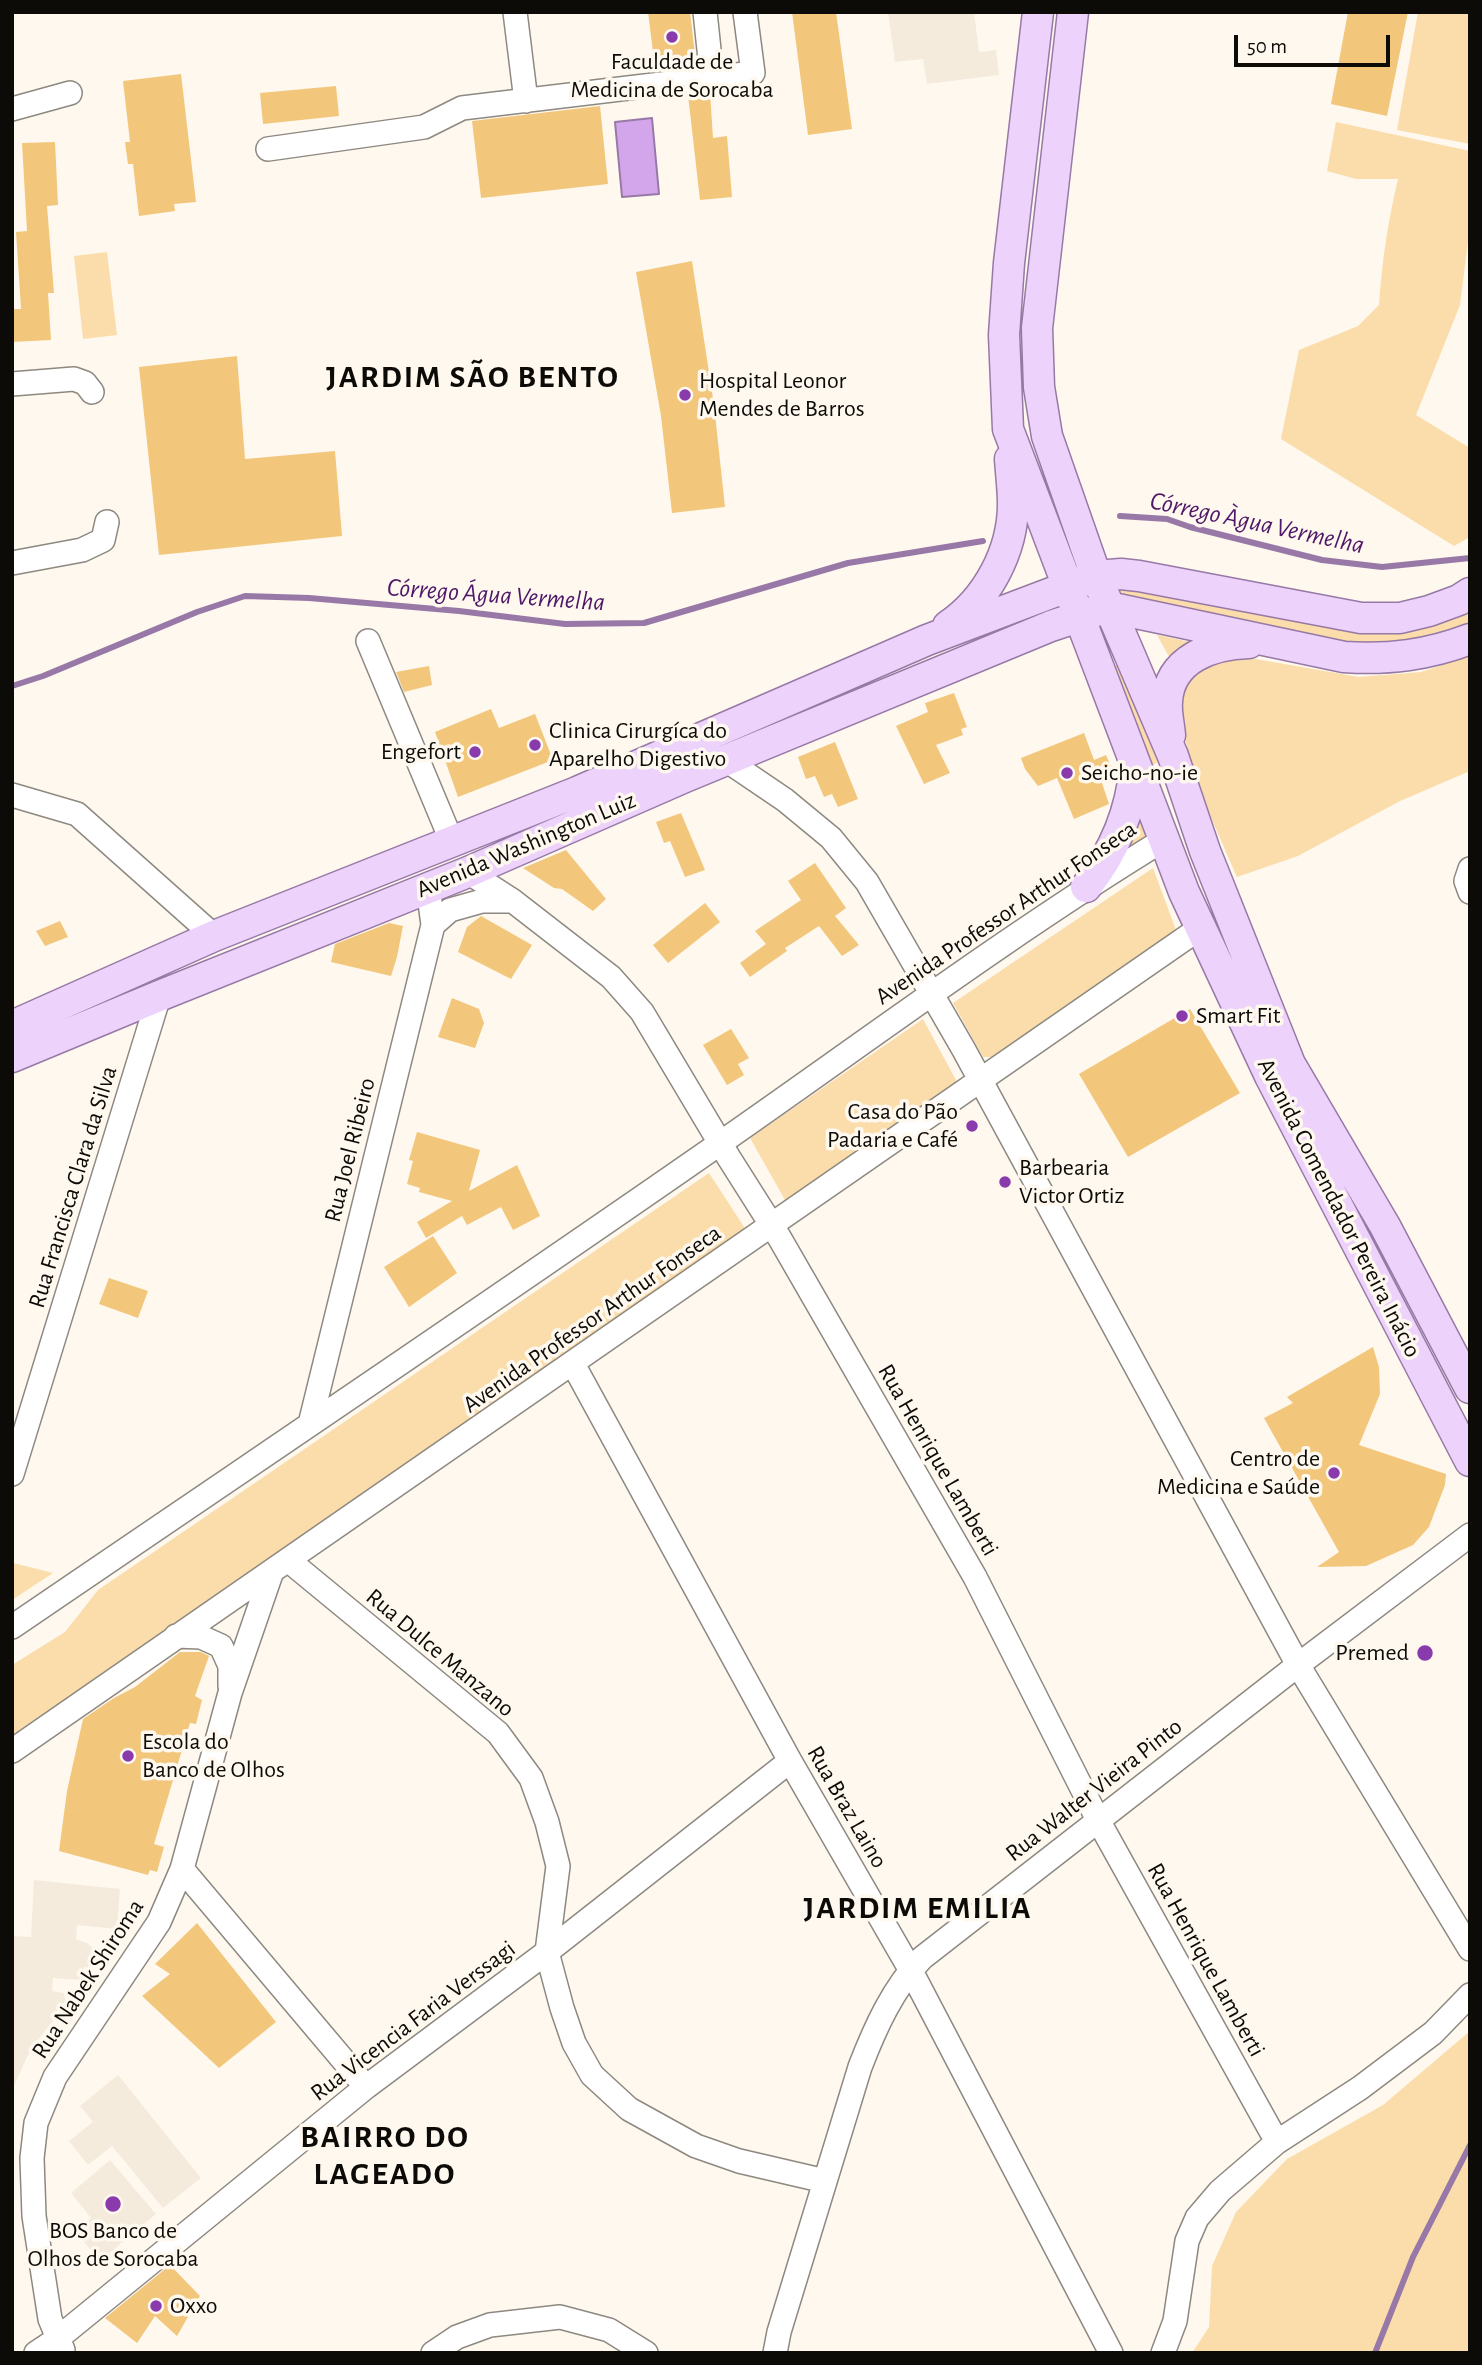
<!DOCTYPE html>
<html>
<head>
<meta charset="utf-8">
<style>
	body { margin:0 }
	#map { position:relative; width:1482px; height:2365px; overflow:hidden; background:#fef8ef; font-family:"Alegreya Sans",sans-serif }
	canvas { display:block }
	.frame { position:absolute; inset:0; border:14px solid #0d0b08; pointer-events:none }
	.scale { position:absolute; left:1234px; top:35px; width:156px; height:32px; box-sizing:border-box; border:4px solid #0d0b08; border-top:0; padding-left:9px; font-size:21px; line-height:24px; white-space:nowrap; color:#0d0b08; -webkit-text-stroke:5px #fef8ef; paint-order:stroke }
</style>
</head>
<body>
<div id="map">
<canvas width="1482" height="2365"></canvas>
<div class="frame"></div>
<div class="scale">50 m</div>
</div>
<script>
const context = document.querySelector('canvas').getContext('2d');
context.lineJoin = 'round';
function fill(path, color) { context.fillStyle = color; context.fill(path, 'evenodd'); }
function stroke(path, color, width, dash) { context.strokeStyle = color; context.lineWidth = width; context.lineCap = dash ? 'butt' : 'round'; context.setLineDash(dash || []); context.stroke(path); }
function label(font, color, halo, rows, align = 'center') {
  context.font = font + ' "Alegreya Sans",sans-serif'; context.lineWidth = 7; context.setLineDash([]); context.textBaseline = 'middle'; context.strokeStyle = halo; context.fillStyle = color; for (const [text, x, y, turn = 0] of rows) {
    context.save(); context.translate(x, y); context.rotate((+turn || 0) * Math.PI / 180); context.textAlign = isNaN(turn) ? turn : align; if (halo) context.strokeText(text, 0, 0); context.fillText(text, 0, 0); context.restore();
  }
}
fill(new Path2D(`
	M 888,12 L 974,12 L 979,52 L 996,50 L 999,75 L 927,84 L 923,59 L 895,62 Z
	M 34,1880 L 120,1889 L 117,1929 L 77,1925 L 76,1939 L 87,1943 L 94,1949 L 97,1968 L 84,1967 L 82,1980 L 53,1978 L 52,1991 L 64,1993 L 67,2008 L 55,2018 L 38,2040 L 27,2057 L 12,2091 L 12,1936 L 31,1937 Z
	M 118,2075 L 201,2178 L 163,2208 L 112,2146 L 88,2165 L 69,2141 L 93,2122 L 80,2106 Z
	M 110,2160 L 156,2214 L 100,2261 L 75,2231 L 91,2218 L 71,2193 Z`), '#f5ebdd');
fill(new Path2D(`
	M 1418,12 L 1470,12 L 1470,144 L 1397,130 Z
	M 1336,122 L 1470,151 L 1470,240 L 1468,242 L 1460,305 L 1416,415 L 1470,448 L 1470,537 L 1454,546 L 1281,439 L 1299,350 L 1358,326 L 1379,305 C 1382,261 1388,221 1398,179 L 1356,179 L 1327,171 Z
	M 107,252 L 117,335 L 83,339 L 74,256 Z
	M 1130,585 L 1313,625 L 1358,631 L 1470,607 L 1470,628 L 1439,638 L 1344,647 L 1118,597 L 1120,589 Z
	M 1157,635 L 1195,643 L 1172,662 Z
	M 1227,654 L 1359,677 L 1421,672 L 1470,656 L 1470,771 L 1400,801 L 1298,856 L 1237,877 C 1220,836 1167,729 1186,688 C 1195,671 1211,663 1227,654 Z
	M 1122,662 L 1161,761 L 1150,766 L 1112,667 Z
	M 1143,802 L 1158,836 L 1114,871 Z
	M 1153,868 L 1176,930 L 994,1057 L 983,1057 L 953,1003 Z
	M 923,1019 L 957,1082 L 785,1200 L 750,1138 Z
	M 709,1173 L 750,1236 L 12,1735 L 12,1665 L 65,1632 L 98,1590 Z
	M 13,1563 L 53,1573 L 12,1600 Z
	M 1470,2031 L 1470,2353 L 1192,2353 L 1209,2327 L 1212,2266 L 1236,2212 L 1287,2159 L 1383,2105 Z`), '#fbddab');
const water = new Path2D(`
	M 652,118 L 659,194 L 622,197 L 615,122 Z`);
fill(water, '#d3a6eb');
stroke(water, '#9878a7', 2);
stroke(new Path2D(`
	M 1120,516 L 1167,519 L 1190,527 L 1322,560 L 1382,567 L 1470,558
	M 12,686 L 43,676 L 197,612 L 245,596 L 309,598 L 459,611 L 565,624 L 644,623 L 848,563 L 983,541
	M 1375,2353 L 1413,2257 L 1470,2145`), '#9878a7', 6);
fill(new Path2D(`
	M 648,12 L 690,12 L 696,63 L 655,68 Z
	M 792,12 L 836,12 L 852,129 L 808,135 Z
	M 1348,12 L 1408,12 L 1387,116 L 1331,104 Z
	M 181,74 L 196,202 L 174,204 L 175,211 L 139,216 L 133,164 L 128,164 L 125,142 L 130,142 L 123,81 Z
	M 336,86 L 339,116 L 263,124 L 260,93 Z
	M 710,92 L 713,138 L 727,136 L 732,197 L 700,200 L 688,95 Z
	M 600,106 L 608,184 L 481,198 L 472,121 Z
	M 55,142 L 58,205 L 47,206 L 54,293 L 48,293 L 51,340 L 12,342 L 12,309 L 21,309 L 16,232 L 27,231 L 22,143 Z
	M 692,261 L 714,405 L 725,507 L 672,513 L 661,416 L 636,272 Z
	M 237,356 L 245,459 L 335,451 L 342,536 L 159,555 L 139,367 Z
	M 429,666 L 432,685 L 404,692 L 396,672 Z
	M 954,693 L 967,727 L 961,729 L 963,735 L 936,745 L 950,773 L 924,784 L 896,726 L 928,712 L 925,703 Z
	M 491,709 L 499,728 L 535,714 L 553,760 L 458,797 L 435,732 Z
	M 1084,733 L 1094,760 L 1106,755 L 1112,769 L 1100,777 L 1109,804 L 1074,819 L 1057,778 L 1038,786 L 1025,769 L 1021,758 Z
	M 835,742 L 858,799 L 838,807 L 832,794 L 824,797 L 815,776 L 806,779 L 798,757 Z
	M 681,813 L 705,870 L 685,877 L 670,841 L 664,843 L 656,822 Z
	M 566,850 L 606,899 L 593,911 L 562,889 L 554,888 L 523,868 Z
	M 815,863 L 846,908 L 835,916 L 859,945 L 842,956 L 819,926 L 785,948 L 787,951 L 750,977 L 740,963 L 766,944 L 755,931 L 801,900 L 788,881 Z
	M 705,903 L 720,922 L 668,963 L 653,945 Z
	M 481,916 L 532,945 L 511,979 L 458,952 L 467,927 Z
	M 60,921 L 68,937 L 45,946 L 36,931 Z
	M 389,923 L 403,926 L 397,957 L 391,976 L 331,962 L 335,944 Z
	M 452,998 L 479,1009 L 484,1023 L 475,1048 L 438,1037 Z
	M 1190,1009 L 1240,1093 L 1128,1157 L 1079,1074 Z
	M 731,1029 L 749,1058 L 738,1064 L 744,1075 L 727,1085 L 703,1045 Z
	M 417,1132 L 480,1150 L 469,1191 L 517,1165 L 540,1216 L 513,1230 L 501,1207 L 467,1225 L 462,1216 L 426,1238 L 417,1222 L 452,1201 L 419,1192 L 420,1188 L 407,1184 L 413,1161 L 409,1160 Z
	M 433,1236 L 457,1273 L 409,1307 L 384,1267 Z
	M 109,1278 L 148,1291 L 138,1318 L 99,1304 Z
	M 1373,1347 L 1379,1367 L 1380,1394 L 1359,1445 L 1446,1474 L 1445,1485 L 1429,1527 L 1413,1545 L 1366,1566 L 1317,1567 L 1339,1552 L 1264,1418 L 1293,1403 L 1287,1397 Z
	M 180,1652 L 201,1652 L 209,1656 L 195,1696 L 202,1700 L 196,1724 L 190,1723 L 154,1844 L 164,1847 L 157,1872 L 150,1870 L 148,1875 L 59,1851 L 67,1791 L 83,1719 L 114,1698 L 135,1687 Z
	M 197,1923 L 276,2022 L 219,2068 L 142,1996 L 170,1974 L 155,1964 Z
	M 170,2265 L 200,2296 L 177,2336 L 155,2316 L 137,2343 L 105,2318 Z`), '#f3c77b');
const minor = new Path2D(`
	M 515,12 L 526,101
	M 705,12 L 712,78
	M 12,109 L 70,93
	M 268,149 L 424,127 L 462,108 L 753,73 L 745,12
	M 12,384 L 74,379 L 85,383 L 92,392
	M 12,563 L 82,550 L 103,540 L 107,522
	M 368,641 L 452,842
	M 726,760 L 785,800 L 831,838 L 867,882 L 964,1050 L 1298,1665 L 1470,1949
	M 12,795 L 77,814 L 214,936
	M 1470,869 L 1466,881 L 1470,892
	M 468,872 L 513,901 L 611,977 L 642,1012 L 729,1158 L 779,1237 L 975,1577 L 1098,1820 L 1277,2142
	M 433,925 L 450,910 L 482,901 L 513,901
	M 573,1364 L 790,1761 L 910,1969 L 1111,2353
	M 310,1424 L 433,925 L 428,887
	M 12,1474 L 159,996
	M 288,1560 L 498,1733 L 531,1778 L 547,1822 L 558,1866 L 547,1952 L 562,2008 L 574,2043 L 592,2075 L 629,2109 L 696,2146 L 739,2161 L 825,2181
	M 12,1627 C 248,1466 485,1307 719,1144 C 867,1041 1011,933 1165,839
	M 176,1636 L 201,1637 L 221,1646 L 230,1666 L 230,1686
	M 12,1751 L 1200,928
	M 182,1869 L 366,2087
	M 63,2350 L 50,2319 L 34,2216 L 32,2158 L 36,2123 L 55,2077 L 159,1922 L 182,1869 L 230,1693 L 272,1571
	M 36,2353 L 57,2339 L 366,2087 L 547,1952 L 790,1761
	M 433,2353 L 457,2337 L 490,2325 L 560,2317 L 609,2330 L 646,2353
	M 775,2353 L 779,2332 L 860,2067 C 875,2028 893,1988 922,1958 L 1298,1665 L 1470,1535
	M 1163,2353 L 1175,2321 L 1187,2241 L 1197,2218 L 1220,2191 L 1277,2142 L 1360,2088 L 1433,2033 L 1470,1995`);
const major = new Path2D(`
	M 1038,12 L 1009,263 L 1004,335 L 1008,429 L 1184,892 L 1270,1076 L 1470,1461
	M 1073,12 L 1037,328 L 1039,387 L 1047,436 L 1096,576 L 1173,756 L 1205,851 L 1290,1064 L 1385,1226 L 1470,1388
	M 948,626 C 987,600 1013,551 1013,504 C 1013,489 1011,474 1010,459
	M 1170,735 C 1169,724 1166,712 1167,702 C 1169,658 1213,644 1249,643
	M 1086,887 C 1115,851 1131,811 1135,766
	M 12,1026 L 214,936 L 577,792 L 927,640 L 1096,576 L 1121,574 L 1139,576 L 1361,618 L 1400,618 L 1429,611 L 1459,600 L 1470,593
	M 12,1057 L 159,996 L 468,872 L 685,777 L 1051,626 L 1108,607 L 1344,657 C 1389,660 1428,655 1470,639`);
stroke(minor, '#8d8880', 26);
stroke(major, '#9779a5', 33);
stroke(minor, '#fff', 23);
stroke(major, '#edd2fc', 30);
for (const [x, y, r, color] of [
	[672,37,7,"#893bac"],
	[685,395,7,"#893bac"],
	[535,745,7,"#893bac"],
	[475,752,7,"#893bac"],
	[1067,773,7,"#893bac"],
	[1182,1016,7,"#893bac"],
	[972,1126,7,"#893bac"],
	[1005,1182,7,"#893bac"],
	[1334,1473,7,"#893bac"],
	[1425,1653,9,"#893bac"],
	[128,1756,7,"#893bac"],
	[113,2204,9,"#893bac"],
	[156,2306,7,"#893bac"]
]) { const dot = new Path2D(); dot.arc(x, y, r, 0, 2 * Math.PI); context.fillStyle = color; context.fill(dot); stroke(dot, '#fef8ef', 2.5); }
label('24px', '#0d0b08', '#fef8ef', [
	["Faculdade de",672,62,"center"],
	["Medicina de Sorocaba",672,90,"center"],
	["Hospital Leonor",699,381],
	["Mendes de Barros",699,409],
	["Clinica Cirurgíca do",549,731],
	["Aparelho Digestivo",549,759],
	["Engefort",461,752,"right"],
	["Seicho-no-ie",1081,773],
	["Smart Fit",1196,1016],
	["Casa do Pão",958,1112,"right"],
	["Padaria e Café",958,1140,"right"],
	["Barbearia",1019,1168],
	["Victor Ortiz",1019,1196],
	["Centro de",1320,1459,"right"],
	["Medicina e Saúde",1320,1487,"right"],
	["Premed",1409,1653,"right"],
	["Escola do",142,1742],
	["Banco de Olhos",142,1770],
	["BOS Banco de",113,2231,"center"],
	["Olhos de Sorocaba",113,2259,"center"],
	["Oxxo",170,2306]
], 'left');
label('24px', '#0d0b08', '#fef8ef', [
	["Avenida Washington Luiz",526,845,-23],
	["Avenida Professor Arthur Fonseca",1006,913,-34],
	["Rua Joel Ribeiro",350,1150,-76],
	["Rua Francisca Clara da Silva",73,1187,-73],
	["Avenida Comendador Pereira Inácio",1339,1208,63],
	["Avenida Professor Arthur Fonseca",592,1319,-35],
	["Rua Henrique Lamberti",938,1460,60],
	["Rua Dulce Manzano",440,1653,40],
	["Rua Walter Vieira Pinto",1094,1790,-38],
	["Rua Braz Laino",847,1807,60],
	["Rua Henrique Lamberti",1206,1960,61],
	["Rua Nabek Shiroma",88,1979,-57],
	["Rua Vicencia Faria Verssagi",413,2021,-37]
]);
label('italic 26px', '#4f1767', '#fef8ef', [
	["Córrego Àgua Vermelha",1257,523,12],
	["Córrego Água Vermelha",496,595,4]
]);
context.letterSpacing = '2px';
label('bold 32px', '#0d0b08', '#fef8ef', [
	["JARDIM SÃO BENTO",473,377],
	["JARDIM EMILIA",918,1908],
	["BAIRRO DO",385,2137],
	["LAGEADO",385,2174]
]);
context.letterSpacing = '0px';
</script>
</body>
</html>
